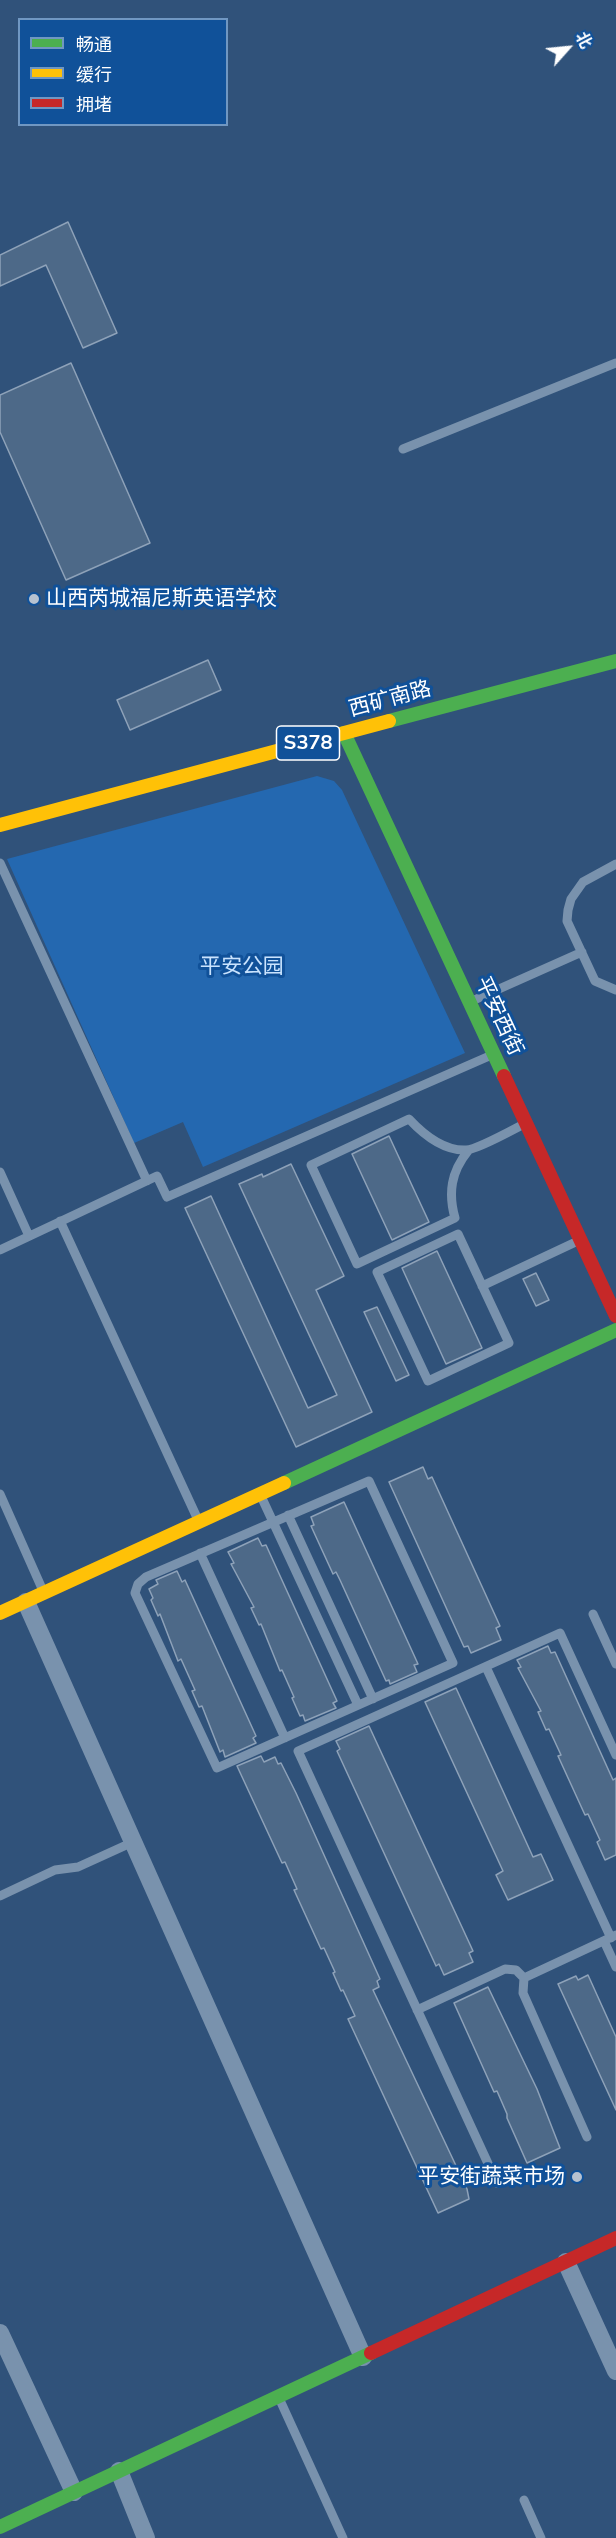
<!DOCTYPE html>
<html>
<head>
<meta charset="utf-8">
<style>
	body { margin:0 }
	#map { position:relative; width:616px; height:2538px; overflow:hidden; background:#30527a; font-family:Mulish,"Noto Sans SC",sans-serif }
	canvas { display:block }
	.legend { position:absolute; left:18px; top:18px; width:210px; height:108px; box-sizing:border-box; background:#105199; border:2px solid #7097c2; margin:0; padding:8px 10px; list-style:none; font-size:18px; color:#fff }
	.legend li { display:flex; align-items:center; gap:12px; height:30px }
	.legend b { width:30px; border:2px solid #7097c2 }
	.north { position:absolute; left:538px; top:18px; width:60px; height:60px; -webkit-text-stroke:4px #105199; paint-order:stroke; rotate:63deg; font-size:16px; font-weight:700; line-height:24px; text-align:center; color:#fff }
	.north::after { content:''; display:block; margin:auto; width:21px; height:27px; background:#fff; clip-path:polygon(50% 0,100% 100%,50% 72%,0 100%) }
</style>
</head>
<body>
<div id="map">
<canvas width="616" height="2538"></canvas>
<ul class="legend">
<li><b style="height:8px;background:#4caf50"></b>畅通</li>
<li><b style="height:8px;background:#ffc107"></b>缓行</li>
<li><b style="height:8px;background:#c62828"></b>拥堵</li>
</ul>
<div class="north">北</div>
</div>
<script>
const context = document.querySelector('canvas').getContext('2d');
context.lineJoin = 'round';
function fill(path, color) { context.fillStyle = color; context.fill(path, 'evenodd'); }
function stroke(path, color, width, dash) { context.strokeStyle = color; context.lineWidth = width; context.lineCap = dash ? 'butt' : 'round'; context.setLineDash(dash || []); context.stroke(path); }
function label(font, color, halo, rows, align = 'center') {
  context.font = font + ' Mulish,"Noto Sans SC",sans-serif'; context.lineWidth = 6; context.setLineDash([]); context.textBaseline = 'middle'; context.strokeStyle = halo; context.fillStyle = color; for (const [text, x, y, turn = 0] of rows) {
    context.save(); context.translate(x, y); context.rotate((+turn || 0) * Math.PI / 180); context.textAlign = isNaN(turn) ? turn : align; if (halo) context.strokeText(text, 0, 0); context.fillText(text, 0, 0); context.restore();
  }
}
fill(new Path2D(`
	M 317,776 L 334,781 L 342,790 L 465,1053 L 203,1167 L 183,1122 L 134,1143 L 7,859 Z`), '#2468b0');
const building = new Path2D(`
	M 68,222 L 117,333 L 83,348 L 46,265 L 0,286 L 0,255 Z
	M 71,363 L 150,543 L 66,580 L 0,432 L 0,395 Z
	M 208,660 L 221,690 L 130,730 L 117,700 Z
	M 389,1136 L 429,1222 L 392,1240 L 352,1154 Z
	M 291,1164 L 344,1276 L 316,1290 L 372,1412 L 296,1447 L 185,1208 L 211,1196 L 308,1408 L 337,1395 L 239,1184 L 262,1174 L 263,1177 Z
	M 437,1251 L 482,1348 L 446,1364 L 402,1268 Z
	M 536,1273 L 549,1300 L 536,1306 L 523,1279 Z
	M 377,1307 L 409,1375 L 396,1381 L 364,1312 Z
	M 423,1467 L 428,1479 L 432,1477 L 500,1626 L 496,1628 L 501,1640 L 471,1653 L 468,1646 L 464,1647 L 389,1482 Z
	M 344,1502 L 418,1664 L 414,1665 L 417,1672 L 390,1684 L 389,1680 L 386,1681 L 340,1580 L 336,1572 L 333,1574 L 311,1526 L 314,1525 L 311,1517 Z
	M 258,1538 L 262,1546 L 266,1545 L 337,1701 L 333,1703 L 336,1708 L 305,1721 L 303,1715 L 300,1716 L 292,1698 L 294,1697 L 282,1670 L 280,1671 L 261,1624 L 259,1625 L 251,1608 L 254,1607 L 231,1564 L 234,1563 L 228,1552 Z
	M 177,1571 L 182,1582 L 185,1580 L 256,1736 L 253,1738 L 256,1743 L 225,1757 L 223,1750 L 220,1752 L 202,1706 L 199,1707 L 192,1691 L 195,1690 L 181,1659 L 178,1661 L 160,1614 L 158,1616 L 151,1600 L 153,1598 L 149,1589 L 158,1584 L 156,1580 Z
	M 548,1646 L 551,1653 L 555,1652 L 613,1780 L 616,1778 L 616,1855 L 605,1860 L 597,1842 L 600,1840 L 588,1814 L 585,1815 L 558,1756 L 561,1755 L 549,1729 L 546,1730 L 538,1712 L 541,1711 L 518,1668 L 521,1667 L 517,1660 Z
	M 456,1688 L 533,1857 L 541,1854 L 553,1880 L 508,1900 L 496,1875 L 503,1871 L 425,1702 Z
	M 369,1726 L 473,1951 L 469,1953 L 473,1962 L 444,1975 L 439,1964 L 436,1966 L 337,1751 L 340,1749 L 336,1741 Z
	M 261,1756 L 264,1762 L 275,1757 L 278,1764 L 281,1763 L 296,1793 L 380,1979 L 377,1981 L 379,1987 L 373,1990 L 467,2189 L 469,2199 L 438,2213 L 348,2019 L 355,2016 L 343,1990 L 341,1991 L 333,1973 L 335,1972 L 324,1948 L 321,1949 L 294,1890 L 297,1889 L 285,1862 L 282,1863 L 237,1766 Z
	M 588,1975 L 616,2037 L 616,2110 L 558,1984 L 576,1976 L 578,1980 Z
	M 488,1987 L 537,2089 L 560,2148 L 527,2163 L 507,2118 L 507,2114 L 497,2091 L 494,2092 L 454,2003 Z`);
fill(building, '#4d6988');
stroke(building, '#8ea2b9', 1.5);
stroke(new Path2D(`
	M 403,449 L 616,363
	M 0,863 L 147,1181
	M 616,864 L 583,882 L 571,899 L 568,910 L 567,921 L 595,981 L 616,990
	M 472,1001 L 582,952
	M 468,1151 C 451,1172 448,1193 455,1218 L 357,1264 L 311,1165 L 409,1119 C 423,1134 444,1151 466,1150 C 477,1150 514,1129 526,1123
	M 0,1172 L 29,1236
	M 60,1221 L 199,1522
	M 458,1234 L 509,1343 L 428,1381 L 377,1272 Z
	M 0,1250 L 157,1176 L 167,1197 L 494,1054
	M 482,1286 L 580,1240
	M 369,1481 L 453,1663 L 217,1768 L 135,1593 L 138,1584 L 146,1577 Z
	M 0,1494 L 44,1593
	M 260,1494 L 358,1705
	M 288,1515 L 373,1699
	M 200,1553 L 285,1738
	M 593,1614 L 616,1664
	M 486,1667 L 611,1938
	M 0,1896 L 55,1870 L 78,1867 L 133,1842
	M 604,1941 L 616,1967
	M 524,1978 L 523,1993 L 587,2137
	M 417,2010 L 505,1969 L 516,1970 L 524,1978 L 616,1935
	M 497,2183 L 298,1751 L 560,1633 L 616,1755
	M 279,2398 L 343,2538
	M 524,2500 L 541,2538`), '#7992ad', 9);
stroke(new Path2D(`
	M 26,1602 L 363,2357
	M 566,2262 L 616,2371
	M 0,2333 L 74,2492
	M 119,2471 L 146,2538`), '#7992ad', 18);
stroke(new Path2D(`
	M 389,721 L 616,661
	M 344,733 L 504,1076
	M 284,1483 L 616,1330
	M 0,2527 L 371,2353`), '#4caf50', 14);
stroke(new Path2D(`
	M 0,825 L 389,721
	M 0,1613 L 284,1483`), '#ffc107', 14);
stroke(new Path2D(`
	M 504,1076 L 616,1316
	M 371,2353 L 616,2238`), '#c62828', 14);
for (const [x, y, r, color] of [
	[34,599,6,"#b7c2d0"],
	[577,2177,6,"#b7c2d0"]
]) { const dot = new Path2D(); dot.arc(x, y, r, 0, 2 * Math.PI); context.fillStyle = color; context.fill(dot); stroke(dot, '#105199', 2); }
for (const [x, y, w] of [
	[308,743,63]
]) { const box = new Path2D(); box.roundRect(x - w / 2, y - 17, w, 34, 4.5); context.fillStyle = '#105199'; context.fill(box); stroke(box, '#fff', 1.5); }
label('bold 20px', '#fff', null, [
	["S378",308,743]
]);
label('21px', '#fff', '#105199', [
	["山西芮城福尼斯英语学校",46,599],
	["平安街蔬菜市场",565,2177,"right"]
], 'left');
label('21px', '#fff', '#105199', [
	["西矿南路",390,699,-15],
	["平安西街",499,1016,65]
]);
label('21px', '#c9e3fe', '#105199', [
	["平安公园",242,967]
]);
</script>
</body>
</html>
